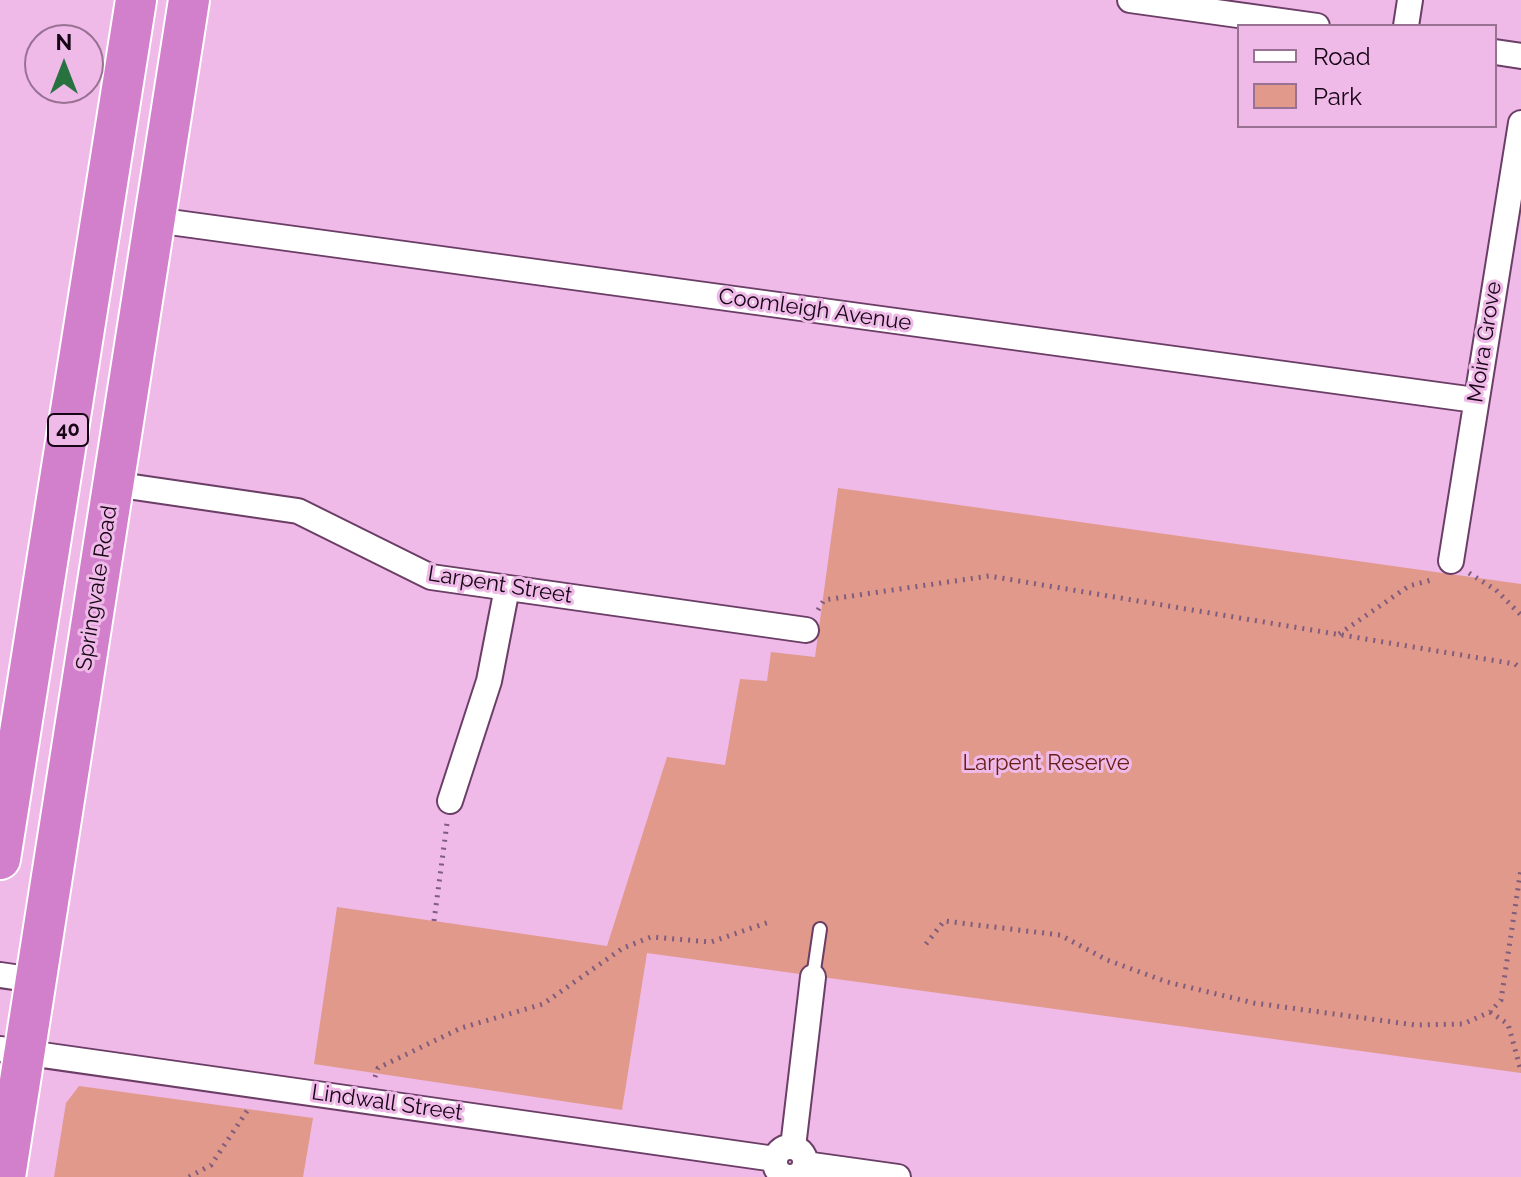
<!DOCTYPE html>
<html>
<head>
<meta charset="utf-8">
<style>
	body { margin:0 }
	#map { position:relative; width:1521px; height:1177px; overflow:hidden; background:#efb9e8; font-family:Raleway,sans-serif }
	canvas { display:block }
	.legend { position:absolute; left:1237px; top:24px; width:260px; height:104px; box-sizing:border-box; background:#efb9e8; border:2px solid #987193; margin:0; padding:10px 14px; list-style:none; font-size:24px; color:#160514 }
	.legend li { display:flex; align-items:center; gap:16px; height:40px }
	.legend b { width:40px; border:2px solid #987193 }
	.north { position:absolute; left:24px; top:24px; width:80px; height:80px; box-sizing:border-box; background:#efb9e8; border:2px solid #987193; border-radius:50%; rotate:0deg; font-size:22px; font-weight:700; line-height:32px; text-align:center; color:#160514 }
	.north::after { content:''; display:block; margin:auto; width:28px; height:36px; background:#287240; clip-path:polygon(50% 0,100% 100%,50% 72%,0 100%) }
</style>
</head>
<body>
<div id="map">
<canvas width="1521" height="1177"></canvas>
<ul class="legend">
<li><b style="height:10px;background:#fff"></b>Road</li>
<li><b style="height:22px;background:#e1998b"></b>Park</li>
</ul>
<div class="north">N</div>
</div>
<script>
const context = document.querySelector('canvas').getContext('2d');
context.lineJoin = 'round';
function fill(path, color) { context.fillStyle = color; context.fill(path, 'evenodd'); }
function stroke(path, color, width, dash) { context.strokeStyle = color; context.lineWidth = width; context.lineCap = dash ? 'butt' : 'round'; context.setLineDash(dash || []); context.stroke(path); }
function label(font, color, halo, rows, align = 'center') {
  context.font = font + ' Raleway,sans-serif'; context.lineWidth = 6; context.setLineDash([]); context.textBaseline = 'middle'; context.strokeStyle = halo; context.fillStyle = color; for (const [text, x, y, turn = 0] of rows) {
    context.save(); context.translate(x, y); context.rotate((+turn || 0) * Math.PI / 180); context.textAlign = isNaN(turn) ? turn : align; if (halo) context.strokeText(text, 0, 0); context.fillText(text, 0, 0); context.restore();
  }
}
fill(new Path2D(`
	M 838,488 L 1521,584 L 1521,1073 L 647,953 L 622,1110 L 314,1064 L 337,907 L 607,946 L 667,757 L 725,765 L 740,679 L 767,681 L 771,652 L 815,657 Z
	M 79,1086 L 313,1118 L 303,1177 L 54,1177 L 66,1103 Z`), '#e1998b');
const service = new Path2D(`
	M 813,977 L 820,929`);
const minor = new Path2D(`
	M 1130,0 L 1317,26
	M 1406,26 L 1410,0
	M 1495,52 L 1521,56
	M 155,220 L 1475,400
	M 113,484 L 298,511 L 431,577 L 806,630
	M 1451,561 L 1521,123
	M 450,801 L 489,681 L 507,588
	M 0,975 L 35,980
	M 0,1049 L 775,1159
	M775 1162a15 15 0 1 1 30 0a15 15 0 1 1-30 0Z
	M 793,1147 L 813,977
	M 805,1164 L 898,1177`);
const trunk = new Path2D(`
	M 0,859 L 136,0
	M 5,1177 L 189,0`);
stroke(service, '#6b3e66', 16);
stroke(minor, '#6b3e66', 28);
stroke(trunk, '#fff', 44);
stroke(new Path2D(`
	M 1469,573 L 1496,590 L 1521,615
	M 818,610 L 824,600 L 989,576 L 1515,664 L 1521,669
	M 1339,634 L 1409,586 L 1435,579
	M 434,921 L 447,823
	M 926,944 L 944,921 L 1060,935 L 1107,960 L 1167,982 L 1254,1003 L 1415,1025 L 1463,1024 L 1490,1012 L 1501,1000 L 1521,869
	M 1490,1012 L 1508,1024 L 1521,1071
	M 375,1077 L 378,1068 L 461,1028 L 543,1004 L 623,948 L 651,937 L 711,942 L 769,922
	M 189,1177 L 211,1165 L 247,1111`), '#805d7c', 5, [2, 6]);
stroke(service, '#fff', 12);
stroke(minor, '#fff', 24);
stroke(trunk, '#d380cc', 40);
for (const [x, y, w] of [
	[68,430,40]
]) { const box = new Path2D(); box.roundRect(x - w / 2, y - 16, w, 32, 6); context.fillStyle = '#efb9e8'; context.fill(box); stroke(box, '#160514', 2); }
label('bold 20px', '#160514', null, [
	["40",68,430]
]);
label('22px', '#160514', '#efb9e8', [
	["Coomleigh Avenue",815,310,8],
	["Moira Grove",1485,342,-81],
	["Larpent Street",500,585,9],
	["Springvale Road",97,588,-81],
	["Lindwall Street",387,1103,8]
]);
label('22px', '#671d13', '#efb9e8', [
	["Larpent Reserve",1046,763]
]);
</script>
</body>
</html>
